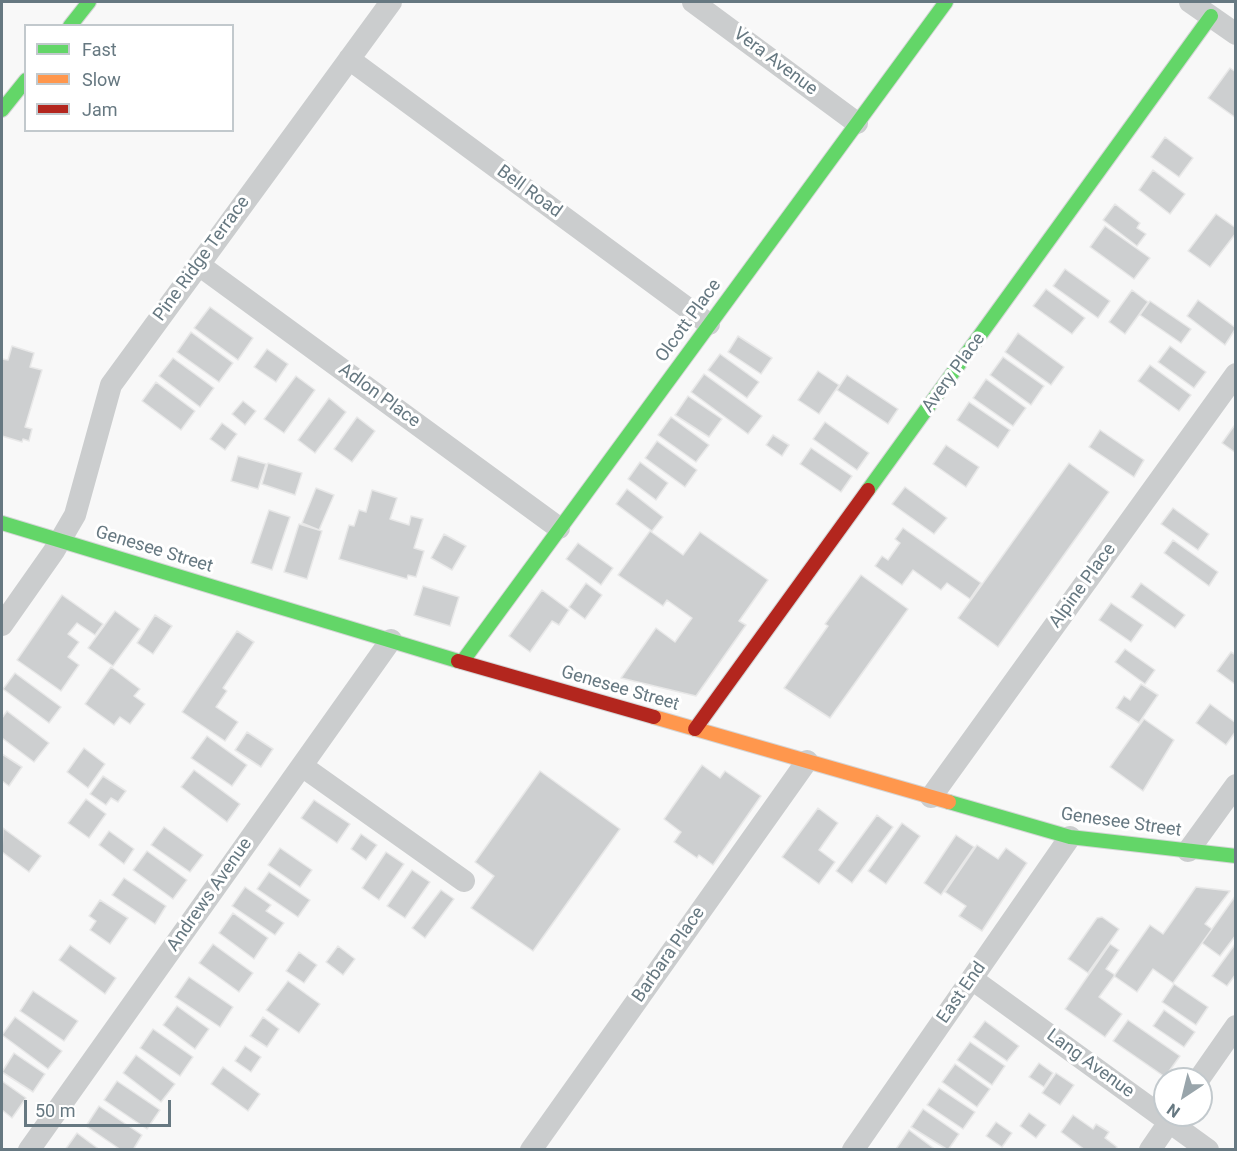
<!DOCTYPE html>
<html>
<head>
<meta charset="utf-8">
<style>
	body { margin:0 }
	#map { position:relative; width:1237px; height:1151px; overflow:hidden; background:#f8f8f8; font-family:Roboto,sans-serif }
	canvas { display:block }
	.frame { position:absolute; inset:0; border:3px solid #667881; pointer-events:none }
	.legend { position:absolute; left:24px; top:24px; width:210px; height:108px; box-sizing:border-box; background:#fff; border:2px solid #c2c9cd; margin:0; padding:8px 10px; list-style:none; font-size:18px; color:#667881 }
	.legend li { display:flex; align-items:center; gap:12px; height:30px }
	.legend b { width:30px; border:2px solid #c2c9cd }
	.north { position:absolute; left:1153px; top:1067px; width:60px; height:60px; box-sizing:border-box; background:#fff; border:2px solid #c2c9cd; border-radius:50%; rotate:215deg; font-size:16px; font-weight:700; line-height:24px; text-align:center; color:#667881 }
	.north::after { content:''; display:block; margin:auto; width:21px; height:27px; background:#99a5ab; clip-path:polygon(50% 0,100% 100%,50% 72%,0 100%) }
	.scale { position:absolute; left:24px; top:1100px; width:147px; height:27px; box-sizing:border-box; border:3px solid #667881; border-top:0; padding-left:8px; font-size:18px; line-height:21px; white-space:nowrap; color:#667881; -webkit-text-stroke:4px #fff; paint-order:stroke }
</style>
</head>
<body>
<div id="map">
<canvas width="1237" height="1151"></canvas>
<div class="frame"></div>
<ul class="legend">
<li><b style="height:8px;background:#63d668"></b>Fast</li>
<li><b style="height:8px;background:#ff974d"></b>Slow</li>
<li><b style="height:8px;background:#b3261e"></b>Jam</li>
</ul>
<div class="north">N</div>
<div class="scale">50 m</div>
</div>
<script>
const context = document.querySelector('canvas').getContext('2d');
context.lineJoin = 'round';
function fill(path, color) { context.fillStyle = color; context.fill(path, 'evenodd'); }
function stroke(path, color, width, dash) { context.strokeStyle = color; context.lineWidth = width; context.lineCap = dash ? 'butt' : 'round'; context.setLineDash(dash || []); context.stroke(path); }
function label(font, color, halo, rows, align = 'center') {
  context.font = font + ' Roboto,sans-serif'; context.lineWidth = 6; context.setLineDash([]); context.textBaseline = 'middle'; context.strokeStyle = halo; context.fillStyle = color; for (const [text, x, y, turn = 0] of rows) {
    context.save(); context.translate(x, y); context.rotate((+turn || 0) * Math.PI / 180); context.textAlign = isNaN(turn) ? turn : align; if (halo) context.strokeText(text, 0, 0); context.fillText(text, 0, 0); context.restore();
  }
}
const building = new Path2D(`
	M 1230,68 L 1236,72 L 1236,118 L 1208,98 Z
	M 1165,137 L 1193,158 L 1179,177 L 1151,157 Z
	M 1153,170 L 1185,194 L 1170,214 L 1139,190 Z
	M 1115,204 L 1140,223 L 1137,228 L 1146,234 L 1137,246 L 1103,220 Z
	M 1216,214 L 1236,228 L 1236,233 L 1210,267 L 1188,251 Z
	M 1105,226 L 1150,258 L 1134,279 L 1090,247 Z
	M 1065,269 L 1110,301 L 1098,318 L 1053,286 Z
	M 1046,289 L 1085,318 L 1072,334 L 1033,306 Z
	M 1132,290 L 1148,302 L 1125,334 L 1109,322 Z
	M 1198,300 L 1236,328 L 1225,345 L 1187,316 Z
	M 1150,301 L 1191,329 L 1181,343 L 1140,315 Z
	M 210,307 L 253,338 L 238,360 L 194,328 Z
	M 191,332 L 233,363 L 219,382 L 177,352 Z
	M 1018,333 L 1064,367 L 1051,385 L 1005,352 Z
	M 738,336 L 772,358 L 761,374 L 728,352 Z
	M 12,346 L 34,353 L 30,367 L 42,370 L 25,427 L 32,429 L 29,441 L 23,439 L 22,442 L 2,436 L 2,359 L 8,360 Z
	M 1170,346 L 1206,372 L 1194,388 L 1158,362 Z
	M 267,349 L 288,364 L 276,382 L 254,367 Z
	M 720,354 L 759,382 L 747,398 L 708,370 Z
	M 1003,357 L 1044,386 L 1031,405 L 990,375 Z
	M 173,358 L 214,388 L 200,407 L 159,376 Z
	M 1150,365 L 1191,395 L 1179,411 L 1138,381 Z
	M 818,371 L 839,385 L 819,414 L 798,400 Z
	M 704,374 L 762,416 L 748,434 L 691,392 Z
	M 847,375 L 898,409 L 888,424 L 837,390 Z
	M 296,376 L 315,390 L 284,433 L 264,419 Z
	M 986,379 L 1026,408 L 1013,426 L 973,398 Z
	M 156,382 L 195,411 L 181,430 L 142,401 Z
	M 688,396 L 722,419 L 709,437 L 675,415 Z
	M 329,398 L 346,412 L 315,453 L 298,440 Z
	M 243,401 L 256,411 L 245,425 L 232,414 Z
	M 969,402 L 1010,430 L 998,448 L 957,420 Z
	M 357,417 L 375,431 L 352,462 L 334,449 Z
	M 671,417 L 709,445 L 696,462 L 658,435 Z
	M 825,422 L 869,453 L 857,470 L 813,439 Z
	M 222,423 L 237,434 L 225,450 L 210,439 Z
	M 1234,426 L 1236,427 L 1236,453 L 1222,443 Z
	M 1100,430 L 1144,460 L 1134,477 L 1089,447 Z
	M 773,435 L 789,445 L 782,456 L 766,445 Z
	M 657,441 L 697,470 L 685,487 L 645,458 Z
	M 946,445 L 979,467 L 966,487 L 933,464 Z
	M 811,448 L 852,476 L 841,492 L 800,464 Z
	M 238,456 L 266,464 L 258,489 L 231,481 Z
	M 640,462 L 668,483 L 656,500 L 628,479 Z
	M 268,463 L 302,473 L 295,495 L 262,484 Z
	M 1069,463 L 1109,492 L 998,647 L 958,618 Z
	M 905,487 L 947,518 L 934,534 L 892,504 Z
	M 316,488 L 334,495 L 319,530 L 302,523 Z
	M 627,489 L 663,517 L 652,531 L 616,504 Z
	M 372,490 L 397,498 L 390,519 L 409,525 L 411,516 L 423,519 L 414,548 L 424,551 L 416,577 L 408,575 L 407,579 L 339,559 L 349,525 L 354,526 L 359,510 L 366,512 Z
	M 1173,508 L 1209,534 L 1198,550 L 1161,524 Z
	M 269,510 L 290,517 L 272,570 L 251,563 Z
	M 299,524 L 322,531 L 307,579 L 284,572 Z
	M 903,528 L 981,583 L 970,599 L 947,583 L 941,590 L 913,570 L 902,585 L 875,566 L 882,556 L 888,560 L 900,543 L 895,539 Z
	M 650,531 L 683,555 L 700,532 L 768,580 L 739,621 L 746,625 L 696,696 L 621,678 L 656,628 L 675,642 L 692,618 L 667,600 L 663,606 L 618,575 Z
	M 444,534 L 466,546 L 452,570 L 431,558 Z
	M 1173,540 L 1218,572 L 1209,586 L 1164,553 Z
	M 578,543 L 613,568 L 601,585 L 566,559 Z
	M 861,575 L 908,609 L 830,718 L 784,688 L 828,626 L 825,624 Z
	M 586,583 L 602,595 L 585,619 L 569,607 Z
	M 1141,583 L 1185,615 L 1175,628 L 1131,597 Z
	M 423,586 L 459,597 L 450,626 L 414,615 Z
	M 542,590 L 569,610 L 559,625 L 552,621 L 530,652 L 509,636 Z
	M 62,595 L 103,624 L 95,635 L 77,623 L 68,634 L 79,642 L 68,657 L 79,665 L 61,691 L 17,660 Z
	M 1111,603 L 1143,625 L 1131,642 L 1099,620 Z
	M 115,611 L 140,629 L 113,666 L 88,648 Z
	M 155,615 L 172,626 L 153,654 L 137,643 Z
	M 237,631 L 254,642 L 223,688 L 227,691 L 216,707 L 238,722 L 225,741 L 182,712 Z
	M 1125,649 L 1155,670 L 1145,684 L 1115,662 Z
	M 1231,652 L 1236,655 L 1236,685 L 1217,671 Z
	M 111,667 L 140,689 L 134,696 L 145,704 L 130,724 L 120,717 L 114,725 L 85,704 Z
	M 15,673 L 61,707 L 49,723 L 3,689 Z
	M 1141,684 L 1158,695 L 1139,723 L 1116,708 L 1124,696 L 1130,700 Z
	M 1210,704 L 1236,723 L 1236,731 L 1226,745 L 1196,723 Z
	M 7,711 L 49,743 L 34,762 L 2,738 L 2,718 Z
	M 1144,719 L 1174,740 L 1143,791 L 1110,767 Z
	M 247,732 L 273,749 L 261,767 L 235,750 Z
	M 207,736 L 247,765 L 232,786 L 191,758 Z
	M 84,748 L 105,764 L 88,788 L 67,772 Z
	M 2,754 L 22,767 L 9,786 L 2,781 Z
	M 702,765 L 720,778 L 725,771 L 761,796 L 713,865 L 699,855 L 697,858 L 674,842 L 681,832 L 664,819 Z
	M 194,770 L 240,804 L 227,822 L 181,787 Z
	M 540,771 L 620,829 L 533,951 L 471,908 L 494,876 L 475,862 Z
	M 103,776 L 126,791 L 118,802 L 111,798 L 106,805 L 90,794 Z
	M 86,799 L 106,814 L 89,838 L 68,823 Z
	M 314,800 L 350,824 L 337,843 L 301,818 Z
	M 818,808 L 838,823 L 819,850 L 835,862 L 819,884 L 782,857 Z
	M 877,815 L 893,827 L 852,883 L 836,871 Z
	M 902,823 L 920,836 L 886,884 L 868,871 Z
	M 164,827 L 203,855 L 190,872 L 151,845 Z
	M 3,828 L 41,856 L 29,872 L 2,852 Z
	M 109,831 L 134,849 L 124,864 L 99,845 Z
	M 361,834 L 377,845 L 366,860 L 351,849 Z
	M 956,835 L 974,847 L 941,895 L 924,883 Z
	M 977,845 L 998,859 L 1006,848 L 1027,863 L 982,931 L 959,916 L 966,906 L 945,892 Z
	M 280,848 L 312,870 L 300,887 L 268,865 Z
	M 147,851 L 187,880 L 173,899 L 133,870 Z
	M 386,852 L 404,864 L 379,900 L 362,888 Z
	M 412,870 L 430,882 L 405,918 L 387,906 Z
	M 269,872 L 310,900 L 298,917 L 257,889 Z
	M 124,878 L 166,906 L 155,924 L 112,895 Z
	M 245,887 L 271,905 L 266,911 L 284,923 L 275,935 L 232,906 Z
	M 1196,887 L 1230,891 L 1205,924 L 1212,929 L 1173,983 L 1153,969 L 1137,992 L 1114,976 L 1150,925 L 1163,934 Z
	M 441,890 L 454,899 L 425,938 L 412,928 Z
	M 1236,895 L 1236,935 L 1220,956 L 1202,943 Z
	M 100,900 L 128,918 L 110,944 L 90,930 L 96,921 L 89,916 Z
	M 233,913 L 268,938 L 254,959 L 219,933 Z
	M 1102,917 L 1119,929 L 1088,973 L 1068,959 L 1097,918 Z
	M 1236,943 L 1236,974 L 1227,986 L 1212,976 Z
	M 213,944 L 253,973 L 239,992 L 199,963 Z
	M 1110,944 L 1119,950 L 1106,969 L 1115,975 L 1099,997 L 1122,1014 L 1105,1037 L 1065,1009 Z
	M 70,945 L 116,978 L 105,994 L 59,960 Z
	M 338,946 L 355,959 L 343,975 L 326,962 Z
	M 299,952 L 317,965 L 304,983 L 286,971 Z
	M 189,977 L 233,1007 L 220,1027 L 175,997 Z
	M 288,981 L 320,1004 L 299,1033 L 266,1010 Z
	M 1174,984 L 1208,1007 L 1196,1025 L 1162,1002 Z
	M 33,991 L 78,1021 L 64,1041 L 20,1011 Z
	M 177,1006 L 209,1029 L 195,1049 L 163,1025 Z
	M 1164,1010 L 1195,1032 L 1184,1047 L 1153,1026 Z
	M 15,1017 L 62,1051 L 48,1069 L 2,1035 Z
	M 263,1017 L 279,1029 L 267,1047 L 250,1036 Z
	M 1128,1020 L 1180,1056 L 1165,1077 L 1113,1041 Z
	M 985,1021 L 1019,1046 L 1007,1061 L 973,1037 Z
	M 153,1029 L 193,1057 L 180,1076 L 140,1048 Z
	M 970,1042 L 1005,1066 L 992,1085 L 957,1060 Z
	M 245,1046 L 261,1057 L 251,1072 L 235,1061 Z
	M 14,1053 L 45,1074 L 33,1092 L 2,1072 Z
	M 136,1055 L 175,1084 L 161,1102 L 123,1073 Z
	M 1039,1063 L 1053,1073 L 1044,1087 L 1029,1077 Z
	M 955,1064 L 990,1089 L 977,1107 L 942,1082 Z
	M 223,1067 L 260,1094 L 248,1111 L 211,1084 Z
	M 1056,1073 L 1074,1085 L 1060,1105 L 1042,1093 Z
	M 2,1081 L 26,1098 L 12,1118 L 2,1110 Z
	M 117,1081 L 160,1110 L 147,1129 L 104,1100 Z
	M 939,1088 L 975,1112 L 963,1129 L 927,1105 Z
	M 99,1106 L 142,1135 L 133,1150 L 121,1150 L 86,1126 Z
	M 923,1109 L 959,1134 L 948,1150 L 911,1127 Z
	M 1029,1113 L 1046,1125 L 1036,1138 L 1020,1126 Z
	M 1073,1115 L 1093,1129 L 1096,1124 L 1109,1132 L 1105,1138 L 1117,1147 L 1115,1150 L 1085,1150 L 1061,1132 Z
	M 996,1122 L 1012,1133 L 1002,1147 L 986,1136 Z
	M 909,1130 L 936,1150 L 896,1149 Z
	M 77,1133 L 100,1150 L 65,1150 Z`);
fill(building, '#cdcfd0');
stroke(building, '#e8e8e8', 1.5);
const fast = new Path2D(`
	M 70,26 L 89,2
	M 2,110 L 26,80
	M 868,490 L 1211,16
	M 2,523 L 458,661
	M 462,662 L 946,2
	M 949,802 L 1070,837 L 1236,856`);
const slow = new Path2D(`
	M 654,717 L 949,802`);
const jam = new Path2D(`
	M 458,661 L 654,717
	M 695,729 L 868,490`);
stroke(fast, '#d4d5d6', 16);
stroke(slow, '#d4d5d6', 16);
stroke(jam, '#d4d5d6', 16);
stroke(new Path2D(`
	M 693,2 L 857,123
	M 1190,2 L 1236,34
	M 349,59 L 709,324
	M 199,265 L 559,528
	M 2,625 L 54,551 L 75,515 L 111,385 L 391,2
	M 302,766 L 464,881
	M 931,797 L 1236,374
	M 1188,851 L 1236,785
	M 972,979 L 1208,1150
	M 1199,1079 L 1236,1026
	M 29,1150 L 391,640
	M 531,1150 L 807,761
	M 853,1150 L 1070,837
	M 1150,1150 L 1174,1115`), '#cbcdce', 22);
stroke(fast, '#63d668', 14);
stroke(slow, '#ff974d', 14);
stroke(jam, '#b3261e', 14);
label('18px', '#667881', '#fff', [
	["Vera Avenue",775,62,37],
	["Bell Road",529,192,36],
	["Pine Ridge Terrace",202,259,-54],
	["Olcott Place",689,321,-54],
	["Avery Place",954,373,-54],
	["Adlon Place",379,396,36],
	["Genesee Street",154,550,17],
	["Alpine Place",1083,586,-54],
	["Genesee Street",620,689,16],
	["Genesee Street",1121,823,8],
	["Andrews Avenue",210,895,-55],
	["Barbara Place",669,955,-55],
	["East End",962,993,-55],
	["Lang Avenue",1090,1064,36]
]);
</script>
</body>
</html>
